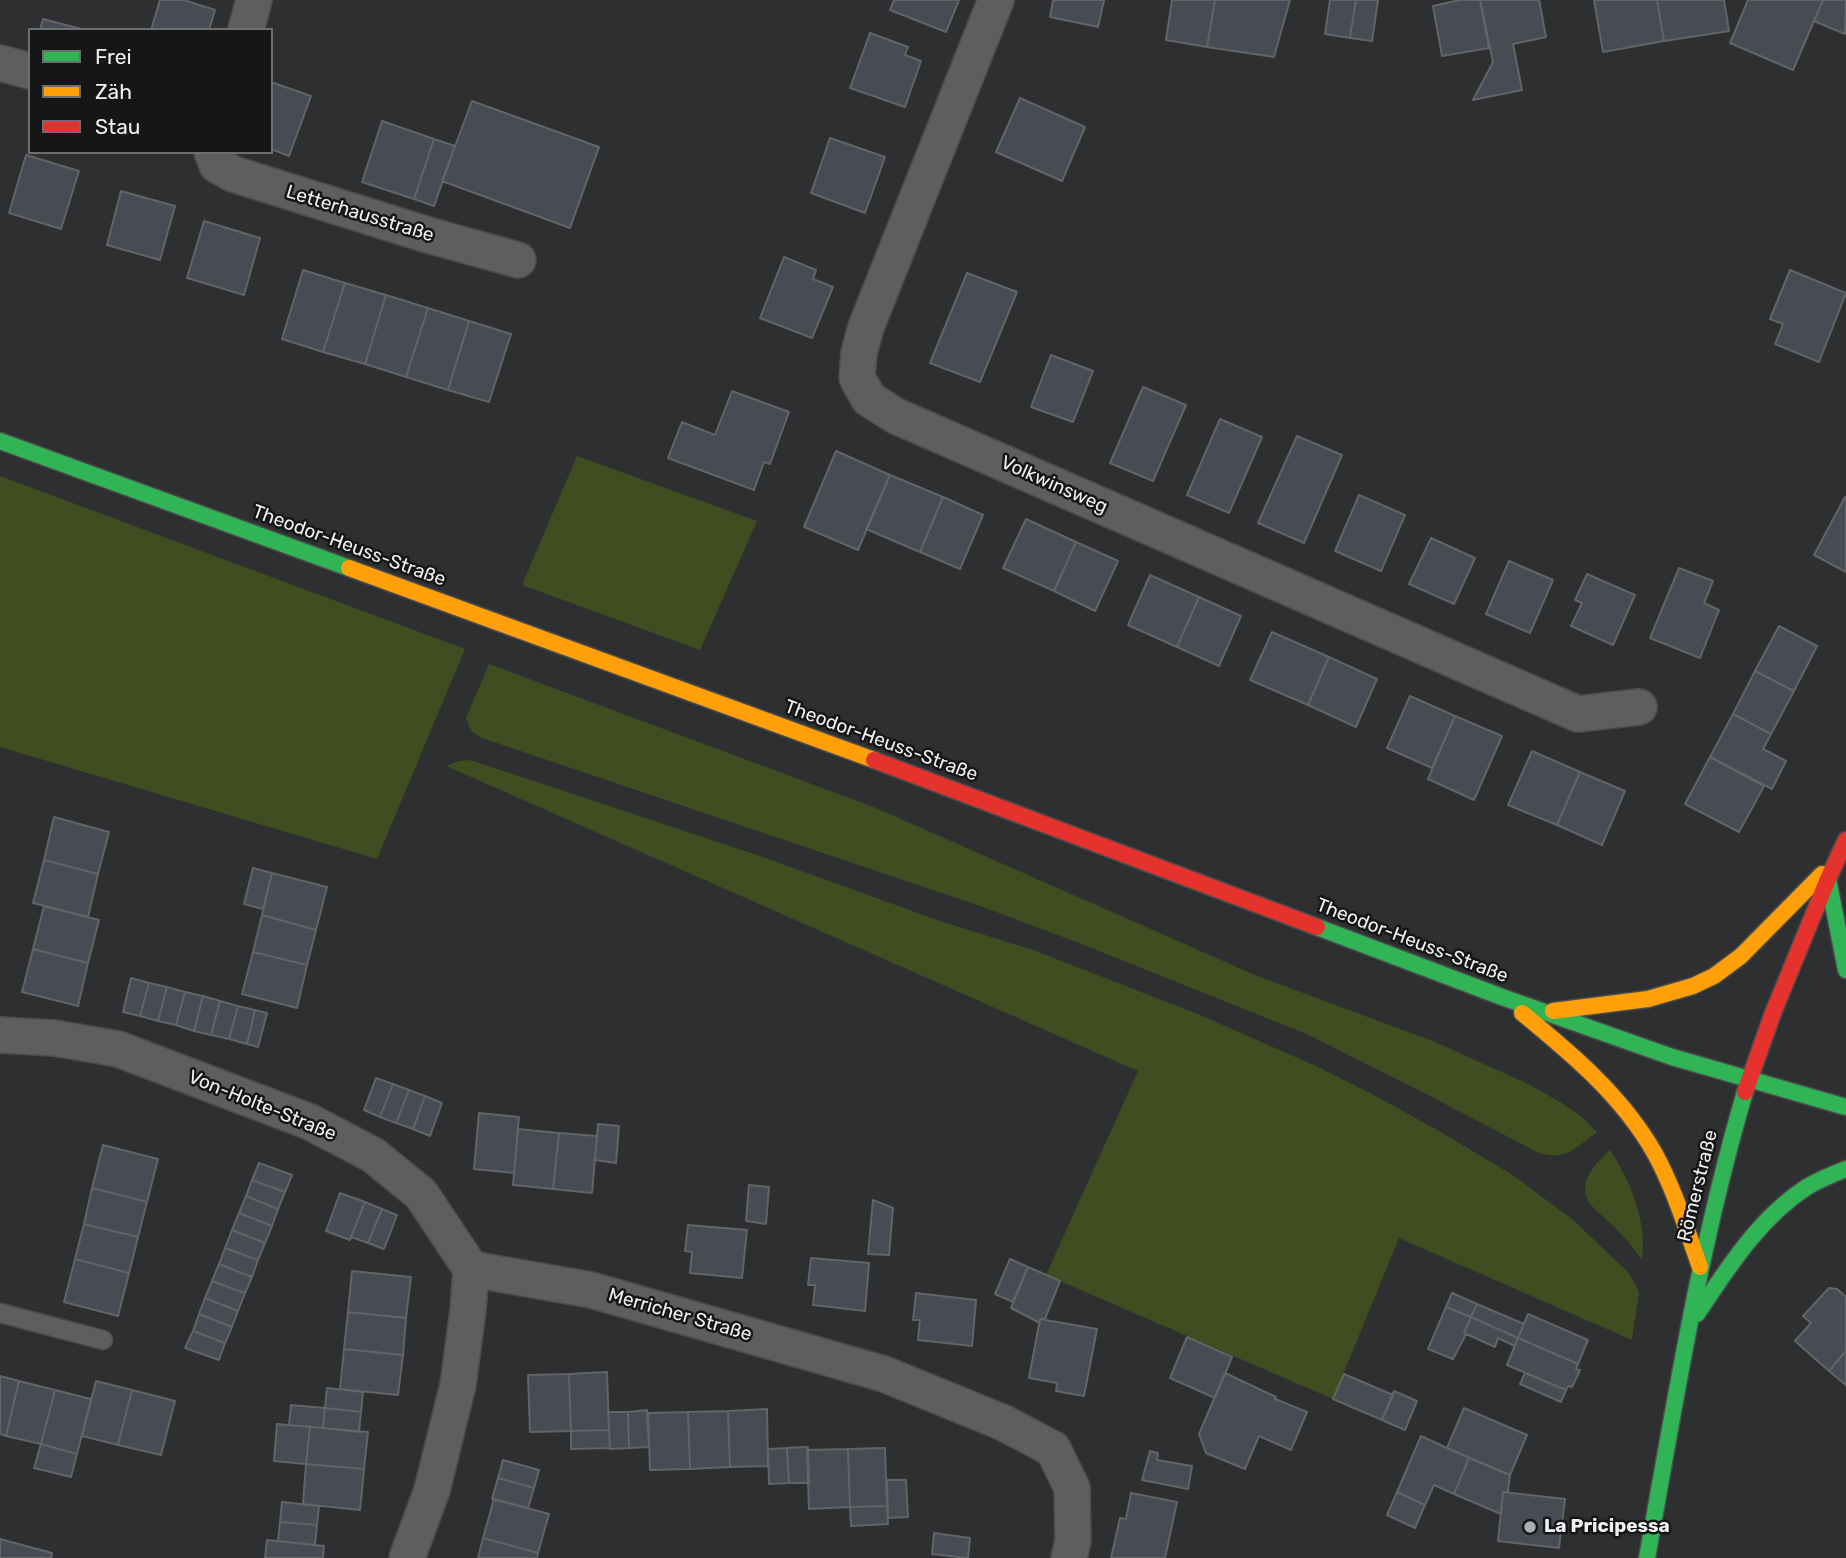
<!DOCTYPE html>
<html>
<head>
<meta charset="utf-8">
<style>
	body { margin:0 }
	#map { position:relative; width:1846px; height:1558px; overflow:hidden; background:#2d2f31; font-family:Rubik,sans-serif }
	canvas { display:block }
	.legend { position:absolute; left:28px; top:28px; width:245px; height:126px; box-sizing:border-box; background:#151618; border:2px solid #6c6e70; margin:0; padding:9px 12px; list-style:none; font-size:21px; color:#eff1f3 }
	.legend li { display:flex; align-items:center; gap:14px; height:35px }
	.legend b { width:35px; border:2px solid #6c6e70 }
</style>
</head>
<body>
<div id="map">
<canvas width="1846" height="1558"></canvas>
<ul class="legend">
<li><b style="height:9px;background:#30b455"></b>Frei</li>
<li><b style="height:9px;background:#ff9f0a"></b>Zäh</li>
<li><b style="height:9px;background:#e5322d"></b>Stau</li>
</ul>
</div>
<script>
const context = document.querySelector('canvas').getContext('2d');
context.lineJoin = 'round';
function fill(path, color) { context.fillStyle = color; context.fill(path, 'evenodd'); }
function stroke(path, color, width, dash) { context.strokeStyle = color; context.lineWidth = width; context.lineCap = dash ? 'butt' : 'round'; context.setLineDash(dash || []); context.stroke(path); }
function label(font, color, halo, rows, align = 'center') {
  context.font = font + ' Rubik,sans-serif'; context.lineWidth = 5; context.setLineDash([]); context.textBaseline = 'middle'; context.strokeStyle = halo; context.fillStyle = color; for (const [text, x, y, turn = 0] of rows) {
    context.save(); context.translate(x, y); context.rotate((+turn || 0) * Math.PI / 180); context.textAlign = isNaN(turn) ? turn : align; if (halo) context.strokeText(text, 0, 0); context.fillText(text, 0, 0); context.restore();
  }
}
fill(new Path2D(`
	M 577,456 L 757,521 L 700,650 L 522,585 Z
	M 0,476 L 465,649 L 377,859 L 0,747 Z
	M 489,664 L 876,808 L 1255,975 L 1435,1042 L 1526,1083 L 1562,1103 L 1582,1117 L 1597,1132 C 1577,1147 1566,1161 1539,1153 L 1424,1093 L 1309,1035 L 1079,943 L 983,907 L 482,738 L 471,731 L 466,718 Z
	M 470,760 L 760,856 L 940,921 L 1036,951 L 1200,1015 L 1316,1066 L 1372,1094 L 1439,1131 L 1511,1174 L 1572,1219 L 1628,1272 L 1635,1284 L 1639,1292 L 1632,1340 L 1399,1238 L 1333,1399 L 1046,1275 L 1138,1071 L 446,766 L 459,761 Z
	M 1610,1150 C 1631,1182 1647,1221 1642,1260 C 1632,1246 1622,1234 1609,1222 C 1603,1216 1594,1210 1589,1202 C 1577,1182 1596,1163 1610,1150 Z`), '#414c21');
const building = new Path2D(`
	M 160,0 L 184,0 L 215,10 L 209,30 L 151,30 Z
	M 894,0 L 959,0 L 946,32 L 890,10 Z
	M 1053,0 L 1104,0 L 1098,27 L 1050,17 Z
	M 1172,0 L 1215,0 L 1207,47 L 1166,40 Z
	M 1215,0 L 1290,0 L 1274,57 L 1207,47 Z
	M 1330,0 L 1356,0 L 1350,38 L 1325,34 Z
	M 1356,0 L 1378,0 L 1372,41 L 1350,38 Z
	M 1460,0 L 1480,0 L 1489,48 L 1442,56 L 1433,6 Z
	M 1480,0 L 1539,0 L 1546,37 L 1513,44 L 1522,90 L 1473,100 L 1493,62 Z
	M 1594,0 L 1657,0 L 1664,41 L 1603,52 Z
	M 1657,0 L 1724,0 L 1729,31 L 1664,41 Z
	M 1748,0 L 1823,0 L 1793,70 L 1730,43 Z
	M 1823,0 L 1846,0 L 1845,34 L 1814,21 Z
	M 43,19 L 85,30 L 40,30 Z
	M 870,33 L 908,47 L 905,55 L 921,61 L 905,107 L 850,88 Z
	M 271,82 L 311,96 L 289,156 L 271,149 Z
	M 1020,98 L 1085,127 L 1062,181 L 996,152 Z
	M 472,101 L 599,147 L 570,228 L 442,181 Z
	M 382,121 L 434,139 L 414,199 L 362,182 Z
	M 830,138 L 885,157 L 865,213 L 811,193 Z
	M 434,139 L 455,146 L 434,206 L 414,199 Z
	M 26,155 L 79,171 L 61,229 L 9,213 Z
	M 121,191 L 175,206 L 160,260 L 107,245 Z
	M 204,221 L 260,238 L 244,295 L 187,278 Z
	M 784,257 L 816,270 L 813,279 L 833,287 L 812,338 L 760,318 Z
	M 303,270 L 345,283 L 323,352 L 282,339 Z
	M 1790,270 L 1846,293 L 1819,362 L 1775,344 L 1783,324 L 1770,319 Z
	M 967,273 L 1017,292 L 980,382 L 930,363 Z
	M 345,283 L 386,295 L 365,364 L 323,352 Z
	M 386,295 L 428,308 L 406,377 L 365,364 Z
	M 428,308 L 469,321 L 448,390 L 406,377 Z
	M 469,321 L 511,334 L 489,402 L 448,390 Z
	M 1051,355 L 1093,371 L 1073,422 L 1031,407 Z
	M 1143,387 L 1186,405 L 1153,481 L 1110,463 Z
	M 732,391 L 789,412 L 770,464 L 764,462 L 754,490 L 668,458 L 682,422 L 715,435 Z
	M 1220,419 L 1262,437 L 1229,513 L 1187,495 Z
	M 1297,436 L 1342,455 L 1304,543 L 1258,523 Z
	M 836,451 L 890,475 L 858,550 L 804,527 Z
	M 890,475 L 943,497 L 920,552 L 866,529 Z
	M 1359,495 L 1405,515 L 1381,571 L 1335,551 Z
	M 943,497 L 983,515 L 960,569 L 920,552 Z
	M 1845,497 L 1846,498 L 1846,572 L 1814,555 Z
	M 1026,519 L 1076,542 L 1054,591 L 1003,568 Z
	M 1431,538 L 1475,558 L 1454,604 L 1409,584 Z
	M 1076,542 L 1118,561 L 1095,611 L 1054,591 Z
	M 1509,561 L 1553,580 L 1530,633 L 1486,614 Z
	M 1679,568 L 1713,581 L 1704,603 L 1719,610 L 1700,658 L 1650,638 Z
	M 1587,574 L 1635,595 L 1613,645 L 1571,626 L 1582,603 L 1575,600 Z
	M 1150,575 L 1199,597 L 1177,647 L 1128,625 Z
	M 1199,597 L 1241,616 L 1219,666 L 1177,647 Z
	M 1779,626 L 1817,646 L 1794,691 L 1755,671 Z
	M 1272,632 L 1329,657 L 1308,705 L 1250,680 Z
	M 1329,657 L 1377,679 L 1356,727 L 1308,705 Z
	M 1755,671 L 1794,691 L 1771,734 L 1733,714 Z
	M 1410,696 L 1455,716 L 1432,768 L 1387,748 Z
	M 1733,714 L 1771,734 L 1763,749 L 1786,761 L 1772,789 L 1710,757 Z
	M 1455,716 L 1502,736 L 1474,800 L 1428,779 Z
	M 1532,751 L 1580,772 L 1557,825 L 1508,805 Z
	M 1710,757 L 1764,786 L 1739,832 L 1685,804 Z
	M 1580,772 L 1625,791 L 1602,845 L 1557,825 Z
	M 54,817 L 109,832 L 98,874 L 44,860 Z
	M 44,860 L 98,874 L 88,917 L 33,903 Z
	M 253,868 L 272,873 L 263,909 L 244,904 Z
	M 272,873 L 327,887 L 316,930 L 262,915 Z
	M 44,906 L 99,920 L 88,963 L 33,949 Z
	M 262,915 L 316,930 L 307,965 L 253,952 Z
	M 33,949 L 88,963 L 78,1006 L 22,992 Z
	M 253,952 L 307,965 L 297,1008 L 242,994 Z
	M 131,978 L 149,983 L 140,1016 L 123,1012 Z
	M 149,983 L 167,987 L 158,1021 L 140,1016 Z
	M 167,987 L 185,992 L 176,1025 L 158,1021 Z
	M 185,992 L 203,996 L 194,1031 L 176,1025 Z
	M 203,996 L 220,1001 L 211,1035 L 194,1031 Z
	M 220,1001 L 238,1006 L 229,1039 L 211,1035 Z
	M 238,1006 L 255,1010 L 247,1044 L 229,1039 Z
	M 255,1010 L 267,1013 L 258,1047 L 247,1044 Z
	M 376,1078 L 393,1084 L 380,1117 L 364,1110 Z
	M 393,1084 L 409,1090 L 396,1123 L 380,1117 Z
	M 409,1090 L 425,1096 L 413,1129 L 396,1123 Z
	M 425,1096 L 442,1103 L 430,1136 L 413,1129 Z
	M 479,1113 L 519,1117 L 514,1173 L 474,1169 Z
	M 598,1124 L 619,1126 L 616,1163 L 595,1160 Z
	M 518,1129 L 559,1133 L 553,1189 L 513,1185 Z
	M 559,1133 L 597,1136 L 592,1193 L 553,1189 Z
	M 103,1145 L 158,1159 L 147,1202 L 92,1188 Z
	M 259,1163 L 292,1175 L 285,1192 L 252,1180 Z
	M 252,1180 L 285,1192 L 278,1209 L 246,1196 Z
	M 749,1185 L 769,1187 L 766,1224 L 746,1221 Z
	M 92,1188 L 147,1202 L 138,1237 L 84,1224 Z
	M 340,1193 L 365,1202 L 350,1240 L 326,1231 Z
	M 246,1196 L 278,1209 L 272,1226 L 239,1213 Z
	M 873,1200 L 893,1208 L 889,1255 L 868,1254 Z
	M 365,1202 L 382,1209 L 368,1243 L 351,1237 Z
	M 382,1209 L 397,1215 L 384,1249 L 368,1243 Z
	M 239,1213 L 272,1226 L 265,1243 L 232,1230 Z
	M 84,1224 L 138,1237 L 129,1273 L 75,1259 Z
	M 688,1225 L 747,1230 L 742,1278 L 690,1273 L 692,1252 L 685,1251 Z
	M 232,1230 L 265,1243 L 258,1260 L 225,1248 Z
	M 225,1248 L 258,1260 L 252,1277 L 219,1264 Z
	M 811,1258 L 869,1263 L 865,1311 L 813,1305 L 815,1285 L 808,1285 Z
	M 75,1259 L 129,1273 L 118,1316 L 64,1302 Z
	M 1010,1259 L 1028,1267 L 1013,1302 L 995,1294 Z
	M 219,1264 L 252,1277 L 245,1293 L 212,1281 Z
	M 1028,1267 L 1060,1281 L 1045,1319 L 1040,1319 L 1040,1323 L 1011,1308 Z
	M 352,1271 L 411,1277 L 406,1318 L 348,1312 Z
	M 212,1281 L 245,1293 L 238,1311 L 205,1298 Z
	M 1829,1288 L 1837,1289 L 1846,1297 L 1846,1351 L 1829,1371 L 1795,1341 L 1811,1323 L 1803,1316 Z
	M 916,1293 L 976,1300 L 972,1346 L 918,1340 L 920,1320 L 913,1320 Z
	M 1452,1293 L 1477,1304 L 1471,1317 L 1446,1307 Z
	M 205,1298 L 238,1311 L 232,1327 L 199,1314 Z
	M 1477,1304 L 1524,1324 L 1518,1338 L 1471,1317 Z
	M 1446,1307 L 1471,1317 L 1464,1333 L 1466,1334 L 1453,1359 L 1428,1349 Z
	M 348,1312 L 406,1318 L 403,1355 L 344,1349 Z
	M 199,1314 L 232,1327 L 225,1343 L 193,1331 Z
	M 1528,1314 L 1588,1340 L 1578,1364 L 1518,1338 Z
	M 1471,1317 L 1518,1338 L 1515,1346 L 1498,1338 L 1495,1347 L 1464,1333 Z
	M 1040,1319 L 1097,1329 L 1084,1396 L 1056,1391 L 1057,1383 L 1029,1378 Z
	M 193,1331 L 225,1343 L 219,1360 L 185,1348 Z
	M 1187,1337 L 1232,1357 L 1215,1398 L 1170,1378 Z
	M 1518,1338 L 1578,1364 L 1576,1369 L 1580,1370 L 1572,1387 L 1568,1386 L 1566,1390 L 1507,1365 Z
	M 344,1349 L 403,1355 L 398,1395 L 340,1389 Z
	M 1846,1351 L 1846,1385 L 1829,1371 Z
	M 607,1372 L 609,1430 L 571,1431 L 569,1374 Z
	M 1225,1373 L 1276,1397 L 1275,1399 L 1307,1412 L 1291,1450 L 1259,1436 L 1245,1469 L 1206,1453 L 1199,1434 Z
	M 1525,1373 L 1566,1390 L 1561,1402 L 1520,1384 Z
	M 569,1374 L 571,1431 L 530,1432 L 528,1375 Z
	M 1344,1374 L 1393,1395 L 1382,1420 L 1333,1399 Z
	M 0,1376 L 19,1381 L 6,1436 L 0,1434 Z
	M 19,1381 L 55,1390 L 41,1444 L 6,1436 Z
	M 96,1381 L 132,1390 L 118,1445 L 82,1436 Z
	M 327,1388 L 363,1392 L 361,1412 L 325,1408 Z
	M 55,1390 L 91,1399 L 77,1454 L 41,1444 Z
	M 132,1390 L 175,1401 L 161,1455 L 118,1445 Z
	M 1394,1391 L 1417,1401 L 1405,1430 L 1382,1420 Z
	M 291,1405 L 325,1408 L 323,1428 L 289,1425 Z
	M 325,1408 L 361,1412 L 359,1432 L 323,1428 Z
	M 1464,1408 L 1527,1435 L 1510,1475 L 1447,1448 Z
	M 767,1409 L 768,1466 L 730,1467 L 728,1411 Z
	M 647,1410 L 649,1447 L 629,1448 L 628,1412 Z
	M 728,1411 L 730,1467 L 690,1469 L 688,1412 Z
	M 608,1412 L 628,1412 L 629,1448 L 610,1449 Z
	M 688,1412 L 690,1469 L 650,1470 L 648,1413 Z
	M 277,1424 L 310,1427 L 306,1464 L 274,1461 Z
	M 310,1427 L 368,1432 L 364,1469 L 306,1464 Z
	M 609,1430 L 610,1448 L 571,1449 L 571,1431 Z
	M 1421,1436 L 1469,1458 L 1454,1494 L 1434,1485 L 1425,1505 L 1397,1492 Z
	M 41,1444 L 77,1454 L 71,1477 L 34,1468 Z
	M 808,1447 L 809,1483 L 789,1483 L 787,1448 Z
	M 787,1448 L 789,1483 L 769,1484 L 768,1449 Z
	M 885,1448 L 887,1506 L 850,1507 L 848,1449 Z
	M 848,1449 L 850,1507 L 809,1509 L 807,1450 Z
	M 1150,1451 L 1158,1453 L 1157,1460 L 1192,1466 L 1188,1489 L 1142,1480 Z
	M 1469,1458 L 1510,1475 L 1508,1492 L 1503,1492 L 1501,1514 L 1454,1494 Z
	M 503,1460 L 539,1470 L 534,1488 L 498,1478 Z
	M 306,1464 L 364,1469 L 360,1510 L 303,1504 Z
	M 498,1478 L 534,1488 L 528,1508 L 492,1499 Z
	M 887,1480 L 906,1480 L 908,1517 L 888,1518 Z
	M 1397,1492 L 1425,1505 L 1415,1528 L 1387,1515 Z
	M 1503,1492 L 1565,1499 L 1559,1548 L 1498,1541 Z
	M 1131,1493 L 1177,1502 L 1165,1558 L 1111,1558 L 1120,1518 L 1126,1519 Z
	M 494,1499 L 549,1514 L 538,1553 L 483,1538 Z
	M 282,1502 L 319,1506 L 317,1525 L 280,1522 Z
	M 887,1506 L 888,1524 L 851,1526 L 850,1507 Z
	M 280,1522 L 317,1525 L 315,1545 L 278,1541 Z
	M 934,1533 L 970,1538 L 968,1558 L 932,1554 Z
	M 483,1538 L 538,1553 L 537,1558 L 478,1558 Z
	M 0,1539 L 52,1553 L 51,1558 L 0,1558 Z
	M 267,1540 L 324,1546 L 323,1558 L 265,1558 Z`);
fill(building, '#474b53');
stroke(building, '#626466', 2);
const lane = new Path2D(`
	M 0,1313 L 103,1340`);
const street = new Path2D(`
	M 996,0 L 866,327 L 859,353 L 857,378 L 869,399 L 896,416 L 1578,714 L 1639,707
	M 246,30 L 254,0
	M 0,63 L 30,71
	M 212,152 L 217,165 L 233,174 L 428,235 L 518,260
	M 0,1035 L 54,1038 L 118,1049 L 310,1122 L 373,1155 L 421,1194 L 471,1269
	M 471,1269 L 591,1290 L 884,1374 L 1004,1423 L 1053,1449 L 1072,1488 L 1073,1541 L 1069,1558
	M 407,1558 L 432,1490 L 458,1385 L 468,1310 L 471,1269`);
const fast = new Path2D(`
	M 0,441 L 349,568
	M 1828,879 L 1846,970
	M 1317,927 L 1502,997 L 1672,1057 L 1846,1107
	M 1697,1314 C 1728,1268 1759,1218 1807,1187 C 1819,1180 1833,1174 1846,1169
	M 1647,1558 C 1675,1402 1700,1244 1745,1092`);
const slow = new Path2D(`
	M 349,568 L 874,760
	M 1553,1011 L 1648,999 L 1693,986 L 1714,976 L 1741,956 L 1822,874
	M 1522,1013 C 1572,1054 1622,1096 1654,1152 C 1674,1188 1686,1228 1700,1267`);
const jam = new Path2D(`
	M 874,760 L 1317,927
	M 1745,1092 L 1773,1013 L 1828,879 L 1846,840`);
stroke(lane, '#4a4b4d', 21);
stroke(street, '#4a4b4d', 38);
stroke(fast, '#4a4b4d', 19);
stroke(slow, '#4a4b4d', 19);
stroke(jam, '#4a4b4d', 19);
stroke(lane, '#5d5e5f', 18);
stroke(street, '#5d5e5f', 35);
stroke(fast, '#30b455', 16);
stroke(slow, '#ff9f0a', 16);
stroke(jam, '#e5322d', 16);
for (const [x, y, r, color] of [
	[1530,1527,7,"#abadaf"]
]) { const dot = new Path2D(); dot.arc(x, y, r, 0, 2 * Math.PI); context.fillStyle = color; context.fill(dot); stroke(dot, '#151618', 2.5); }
label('19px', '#eff1f3', '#151618', [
	["Letterhausstraße",360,214,17],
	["Volkwinsweg",1054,485,24],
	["Theodor-Heuss-Straße",349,546,20],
	["Theodor-Heuss-Straße",881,741,20],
	["Theodor-Heuss-Straße",1412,941,21],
	["Von-Holte-Straße",262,1106,22],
	["Römerstraße",1698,1186,-76],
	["Merricher Straße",680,1315,16]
]);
label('bold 19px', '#eff1f3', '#151618', [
	["La Pricipessa",1544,1527]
], 'left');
</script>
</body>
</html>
